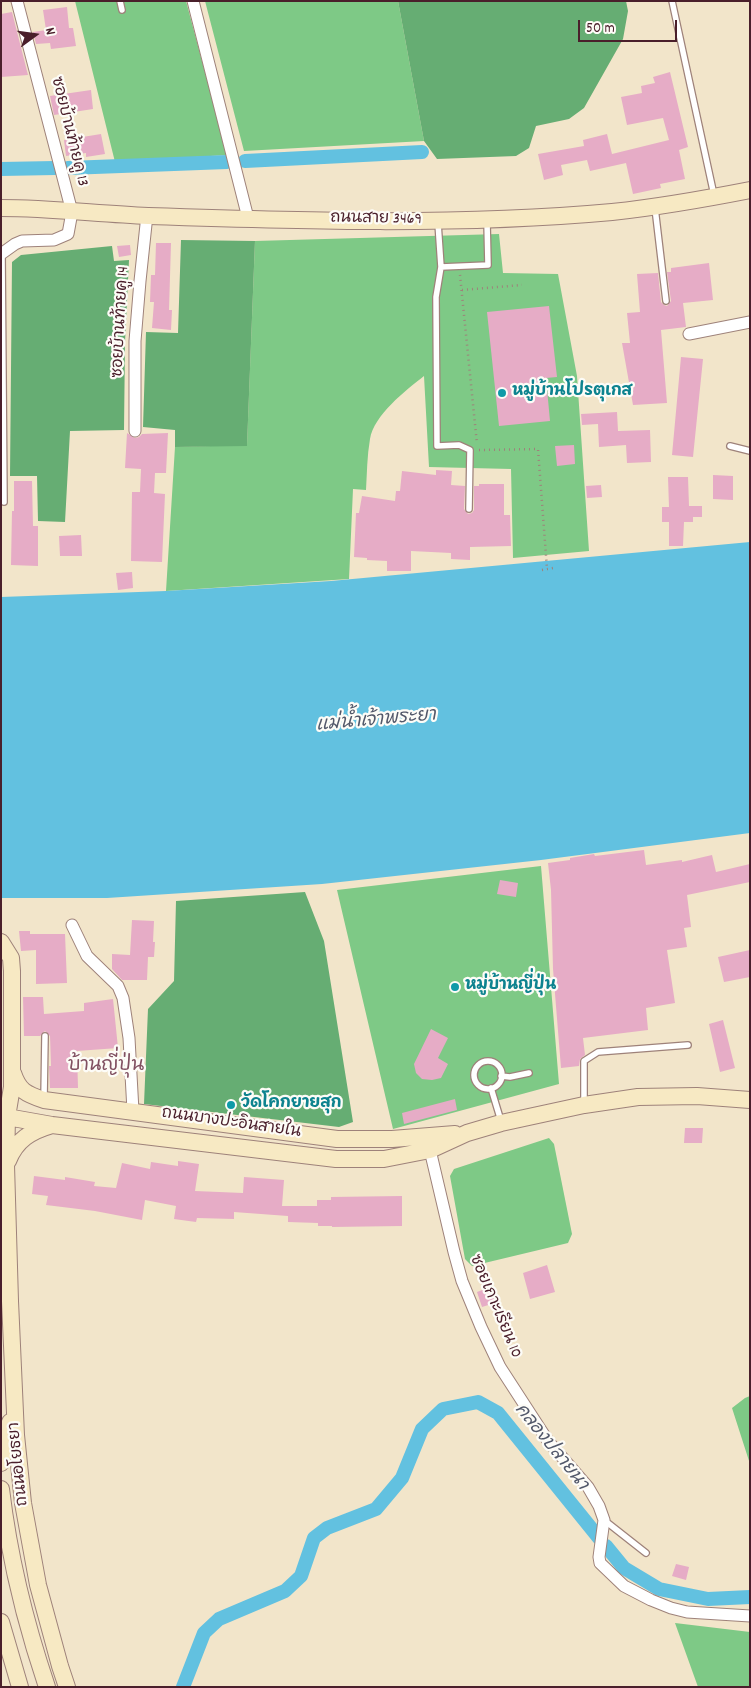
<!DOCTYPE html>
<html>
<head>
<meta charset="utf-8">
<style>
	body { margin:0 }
	#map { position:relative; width:751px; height:1688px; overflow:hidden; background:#f2e5ca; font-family:Dekko,sans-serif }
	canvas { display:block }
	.frame { position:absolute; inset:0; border:2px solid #4a1f2b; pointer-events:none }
	.north { position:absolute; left:10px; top:10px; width:50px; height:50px; -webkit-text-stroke:4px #fdfcf7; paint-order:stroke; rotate:76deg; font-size:14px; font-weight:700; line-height:20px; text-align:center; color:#4a1f2b }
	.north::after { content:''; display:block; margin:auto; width:18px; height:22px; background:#4a1f2b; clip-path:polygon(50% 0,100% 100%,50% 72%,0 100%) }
	.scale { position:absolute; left:578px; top:20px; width:99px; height:22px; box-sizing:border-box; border:2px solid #4a1f2b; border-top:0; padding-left:6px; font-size:15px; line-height:18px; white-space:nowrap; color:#4a1f2b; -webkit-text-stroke:4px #fdfcf7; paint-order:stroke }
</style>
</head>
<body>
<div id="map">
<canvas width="751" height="1688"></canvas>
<div class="frame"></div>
<div class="north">N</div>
<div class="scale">50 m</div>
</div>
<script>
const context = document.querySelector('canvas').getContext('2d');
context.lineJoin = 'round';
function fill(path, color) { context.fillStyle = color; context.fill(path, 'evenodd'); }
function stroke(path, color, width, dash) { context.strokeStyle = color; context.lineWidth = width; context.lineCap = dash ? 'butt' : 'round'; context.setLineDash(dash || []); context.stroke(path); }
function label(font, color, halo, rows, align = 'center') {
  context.font = font + ' Dekko,"Playpen Sans Thai",sans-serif'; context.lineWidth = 4.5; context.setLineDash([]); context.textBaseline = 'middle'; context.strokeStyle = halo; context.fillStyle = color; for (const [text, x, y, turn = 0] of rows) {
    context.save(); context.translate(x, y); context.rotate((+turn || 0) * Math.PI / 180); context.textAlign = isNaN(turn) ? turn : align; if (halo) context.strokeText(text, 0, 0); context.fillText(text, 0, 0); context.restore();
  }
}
fill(new Path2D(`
	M 75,1 L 186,1 L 227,155 L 115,162 Z
	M 205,1 L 398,1 L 424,141 L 244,151 Z
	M 499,234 L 503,273 L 558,274 L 577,376 L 589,551 L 513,558 L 511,469 L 429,467 L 424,376 C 405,391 374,415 370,439 C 367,456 367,473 366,490 L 353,489 L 349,579 L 166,591 L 175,447 L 247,445 L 255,241 Z
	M 541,866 L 559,1084 L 393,1129 L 337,890 Z
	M 549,1138 L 554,1144 L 572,1234 L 568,1243 L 472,1266 L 465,1259 L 450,1176 L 454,1169 Z
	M 750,1396 L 750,1464 L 732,1408 L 745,1398 Z
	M 675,1623 L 750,1632 L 750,1687 L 698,1687 Z`), '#7ec986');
fill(new Path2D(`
	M 398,1 L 626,1 L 628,11 L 623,39 L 584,108 L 569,119 L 536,126 L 529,148 L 516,156 L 437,159 L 424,141 Z
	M 181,240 L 255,241 L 247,446 L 175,447 L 175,430 L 143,427 L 146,332 L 178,333 Z
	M 112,246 L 114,261 L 129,260 L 125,342 L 124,430 L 70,431 L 65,522 L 38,521 L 37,476 L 10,476 L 12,262 L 21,255 Z
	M 305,892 L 324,941 L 353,1122 L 339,1127 L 144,1104 L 148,1009 L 174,981 L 176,901 Z`), '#66ad73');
fill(new Path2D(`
	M 750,542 L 750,833 L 541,860 L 322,884 L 107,898 L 1,898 L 1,597 L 166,591 L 331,581 Z`), '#62c1e0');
stroke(new Path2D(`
	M 245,161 L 422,152
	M 68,168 L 227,162
	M 1,169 L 55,168
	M 606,1546 L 624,1568 L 659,1589 L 708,1599 L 750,1597
	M 183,1687 L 204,1633 L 219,1619 L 285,1591 L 301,1576 L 314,1538 L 327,1528 L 376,1509 L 402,1478 L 422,1429 L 443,1409 L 478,1402 L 498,1413 L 599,1538`), '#62c1e0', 14);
fill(new Path2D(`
	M 67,7 L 69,28 L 73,28 L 76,46 L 51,49 L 50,43 L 36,44 L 33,32 L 46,30 L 43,10 Z
	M 12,12 L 28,75 L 1,77 L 1,14 Z
	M 670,72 L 688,147 L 679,150 L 685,179 L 660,184 L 661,188 L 633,194 L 626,163 L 590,171 L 587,160 L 561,165 L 563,175 L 544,180 L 538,154 L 584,146 L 583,140 L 607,134 L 612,154 L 669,140 L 663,118 L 627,125 L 621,97 L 642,93 L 641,86 L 655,83 L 653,77 Z
	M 91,90 L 93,109 L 54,115 L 50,96 Z
	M 101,134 L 105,154 L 86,157 L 86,153 L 66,156 L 64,140 Z
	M 156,243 L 171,243 L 169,310 L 172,310 L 171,330 L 152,328 L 154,302 L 150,302 L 151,275 L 155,275 Z
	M 130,245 L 131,255 L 119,257 L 117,246 Z
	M 709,263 L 713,300 L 683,303 L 686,327 L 661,330 L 667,403 L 633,405 L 622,343 L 630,343 L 627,313 L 640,312 L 637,274 L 658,273 L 661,302 L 664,305 L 667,306 L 671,301 L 667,272 L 671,272 L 671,268 Z
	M 549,306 L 557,377 L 546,378 L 550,421 L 499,426 L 487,312 Z
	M 681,357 L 703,359 L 693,457 L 672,455 Z
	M 617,412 L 618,431 L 650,430 L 651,462 L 627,463 L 626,445 L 599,447 L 598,424 L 582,425 L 581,414 Z
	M 127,433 L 135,438 L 139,437 L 142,434 L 168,433 L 166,473 L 155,473 L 154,493 L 165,494 L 162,562 L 131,561 L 132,492 L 140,492 L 141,469 L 125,468 Z
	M 574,445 L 575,464 L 557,466 L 555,446 Z
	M 436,470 L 452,471 L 451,485 L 465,486 L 464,509 L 468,514 L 472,513 L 474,510 L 474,486 L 479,486 L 479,484 L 504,484 L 504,515 L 510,515 L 511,546 L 470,547 L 470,560 L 451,559 L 451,553 L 411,551 L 411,571 L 387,571 L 387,561 L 367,560 L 367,558 L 354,557 L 356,513 L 359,513 L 362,496 L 395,501 L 396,491 L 400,491 L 402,471 L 436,475 Z
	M 713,475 L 733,476 L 733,500 L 713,499 Z
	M 668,477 L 688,477 L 689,506 L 702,506 L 702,517 L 693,517 L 693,522 L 684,522 L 683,546 L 669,546 L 669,522 L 662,522 L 662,507 L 669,507 Z
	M 14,481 L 32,481 L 33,526 L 38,526 L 38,566 L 11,565 L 12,511 L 14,511 Z
	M 601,485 L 602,497 L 587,498 L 586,486 Z
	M 81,535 L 82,556 L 60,556 L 59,536 Z
	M 132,572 L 133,588 L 118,590 L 116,573 Z
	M 644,850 L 646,865 L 682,860 L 682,862 L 712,855 L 716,872 L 750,864 L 750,882 L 687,895 L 691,927 L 684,928 L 687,947 L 667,950 L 675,1003 L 646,1008 L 648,1030 L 583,1038 L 585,1055 L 580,1059 L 579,1066 L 561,1068 L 553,969 L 551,890 L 548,863 L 570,860 L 570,858 L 594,854 L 595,856 Z
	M 500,880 L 518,883 L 516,897 L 497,894 Z
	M 132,920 L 154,921 L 153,942 L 155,942 L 154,957 L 148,957 L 147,980 L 122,980 L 112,969 L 112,954 L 130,955 Z
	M 19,931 L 30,931 L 30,934 L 65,934 L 67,983 L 36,984 L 36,950 L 21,951 Z
	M 750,950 L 750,977 L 724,982 L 718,957 Z
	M 23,997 L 43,997 L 44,1014 L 84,1011 L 84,1003 L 113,999 L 118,1048 L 77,1051 L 78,1088 L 50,1088 L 49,1066 L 51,1066 L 50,1036 L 45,1031 L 40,1036 L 24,1036 Z
	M 723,1020 L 735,1068 L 720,1072 L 709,1024 Z
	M 431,1029 L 448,1038 L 438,1058 L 448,1064 L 441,1078 L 432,1080 L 422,1079 L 416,1073 L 414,1064 Z
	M 455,1099 L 457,1110 L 404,1124 L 402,1113 Z
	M 685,1128 L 703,1128 L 702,1143 L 684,1143 Z
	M 178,1161 L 199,1164 L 195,1191 L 243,1193 L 244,1177 L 284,1180 L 282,1206 L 317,1206 L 317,1200 L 331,1200 L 331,1197 L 402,1196 L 402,1226 L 332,1227 L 332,1226 L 318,1226 L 318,1223 L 288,1222 L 288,1216 L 234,1212 L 234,1219 L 197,1218 L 196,1222 L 174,1219 L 176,1206 L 145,1200 L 142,1220 L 95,1211 L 46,1205 L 48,1196 L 32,1194 L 34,1176 L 65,1180 L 65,1177 L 95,1182 L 94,1186 L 116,1188 L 122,1163 L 150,1169 L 151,1162 L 178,1166 Z
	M 547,1265 L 555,1292 L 530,1299 L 523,1273 Z
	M 493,1286 L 498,1302 L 482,1307 L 477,1292 Z
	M 676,1564 L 689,1567 L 686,1580 L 672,1576 Z`), '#e6acc6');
const lane = new Path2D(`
	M 120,1 L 122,10
	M 672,1 L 714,195
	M 655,208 L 666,301
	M 438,223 L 441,267 L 436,297 L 437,446 L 459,445 L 470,450 L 469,509
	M 2,253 L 4,502
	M 441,267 L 488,265 L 487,222
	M 730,446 L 750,451
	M474 1075a14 14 0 1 1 28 0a14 14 0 1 1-28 0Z
	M 501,1076 L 510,1077 L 529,1073
	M 491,1088 L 501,1121
	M 44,1098 L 45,1036
	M 584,1102 L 584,1061 L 598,1052 L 688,1045
	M 604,1520 L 646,1553`);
const street = new Path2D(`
	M 193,1 L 248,218
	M 1,254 L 15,244 L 22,241 L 54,240 L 68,234 L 72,212 L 17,1
	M 689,334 L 750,322
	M 135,431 L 135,341 L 140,281 L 147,215
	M 72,925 L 87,956 L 118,986 L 123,998 L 129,1038 L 133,1111
	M 430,1150 L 454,1252 L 462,1281 L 481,1327 L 500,1367 L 548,1441 L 588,1487 L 599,1506 L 604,1520 L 599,1557 L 600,1563 L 624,1586 L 651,1600 L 671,1608 L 687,1612 L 750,1616`);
const secondary = new Path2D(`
	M 1,208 C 50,208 99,214 148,216 C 302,221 458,226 612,212 C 658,207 704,199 750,190
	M 1,942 L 11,958 L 12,971 L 12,1087 L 7,1117 L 6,1165 L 10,1301 L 16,1435 L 23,1503 L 38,1585 L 60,1666 L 67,1687
	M 13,1073 C 19,1091 26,1094 44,1100 L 337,1139 L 392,1139 L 455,1134
	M 7,1117 L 52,1125 L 336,1159 L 384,1159 L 430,1150 L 467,1133 L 501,1123 L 584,1105 L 638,1097 L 697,1096 L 750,1100
	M 8,1161 C 16,1140 31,1131 52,1125
	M 1,1463 L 10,1422
	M 1,1489 C 9,1556 25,1622 47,1687
	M 1,1622 L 20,1687`);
stroke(lane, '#9e827a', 8);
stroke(street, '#9e827a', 13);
stroke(secondary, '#9e827a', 18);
stroke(new Path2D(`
	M 460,275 L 477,444
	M 462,290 L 522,285
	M 479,450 L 538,449 L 547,569
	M 542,570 L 553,568`), '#9e827a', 2.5, [1, 4]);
stroke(lane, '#fff', 5.5);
stroke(street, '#fff', 11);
stroke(secondary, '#f7e9c3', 16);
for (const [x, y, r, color] of [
	[502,393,5,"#0f9aa8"],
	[455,987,5,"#0f9aa8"],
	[231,1105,5,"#0f9aa8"]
]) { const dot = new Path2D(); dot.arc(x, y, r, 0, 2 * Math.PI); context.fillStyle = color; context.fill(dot); stroke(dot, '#fdfcf7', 2); }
label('16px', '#4a1f2b', '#fdfcf7', [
	["ซอยบ้านท้ายคู 13",68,132,76],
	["ถนนสาย 3469",376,220,1],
	["ซอยบ้านท้ายคู 14",122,322,-87],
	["ถนนบางปะอินสายใน",231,1124,8],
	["ซอยเกาะเรียน 10",494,1307,67],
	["ถนนอโยธยา",20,1464,-96]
]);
label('bold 16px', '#0d838f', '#fdfcf7', [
	["หมู่บ้านโปรตุเกส",512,393],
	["หมู่บ้านญี่ปุ่น",465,987],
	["วัดโคกยายสุก",241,1105]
], 'left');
label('italic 18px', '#52586a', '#fdfcf7', [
	["แม่น้ำเจ้าพระยา",376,722,-5],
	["คลองปลายนา",550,1448,51]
]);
label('19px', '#815061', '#fdfcf7', [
	["บ้านญี่ปุ่น",106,1067]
]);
</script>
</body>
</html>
